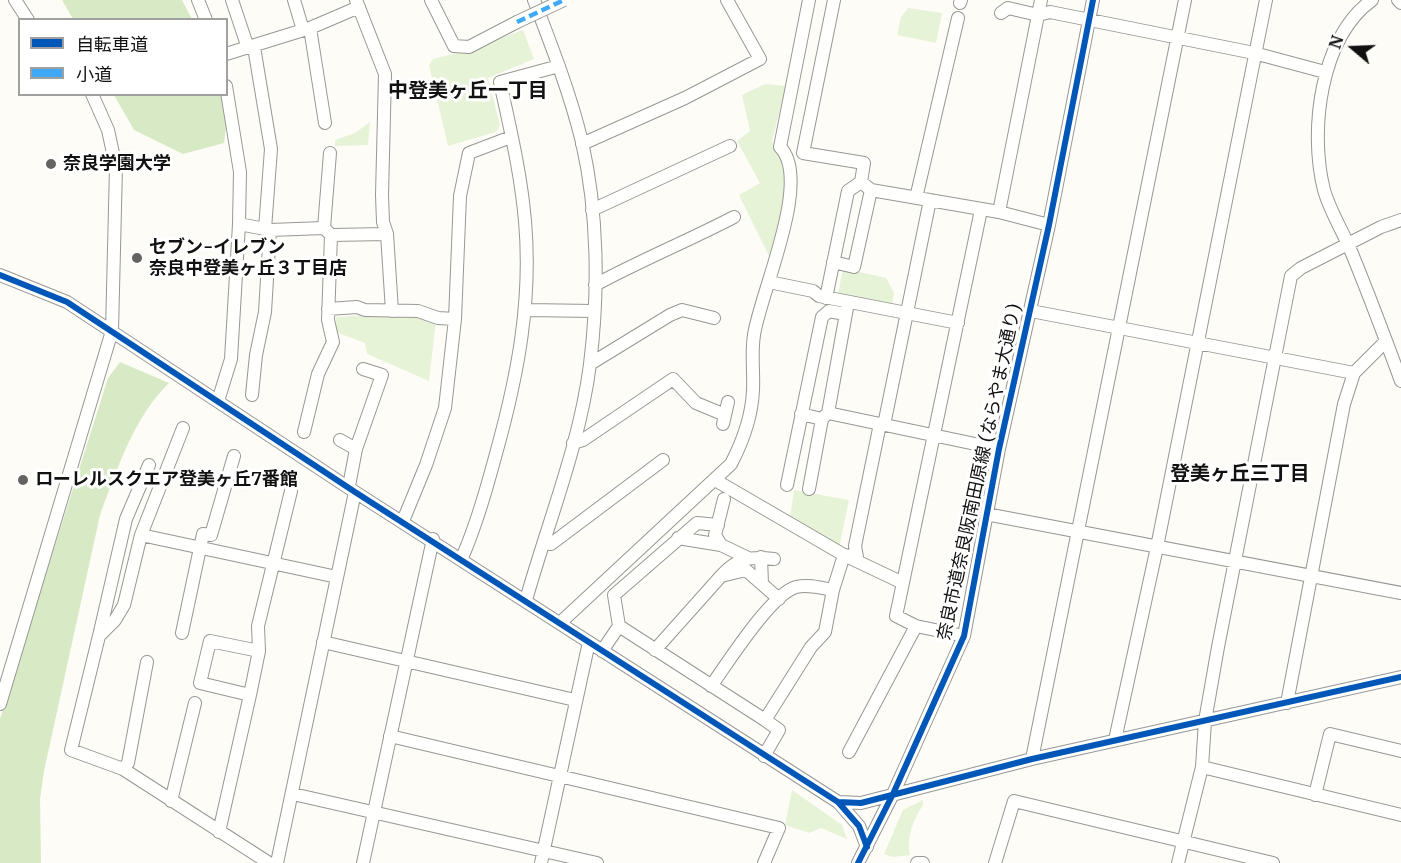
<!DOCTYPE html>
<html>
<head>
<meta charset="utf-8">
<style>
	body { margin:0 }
	#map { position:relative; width:1401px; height:863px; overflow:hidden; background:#fdfcf7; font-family:Merriweather,"Noto Sans JP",serif }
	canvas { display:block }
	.legend { position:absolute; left:18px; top:18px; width:210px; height:78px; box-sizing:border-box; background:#fff; border:2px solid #a0a0a0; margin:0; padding:8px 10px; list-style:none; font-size:18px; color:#111 }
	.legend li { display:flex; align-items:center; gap:12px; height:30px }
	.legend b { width:30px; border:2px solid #a0a0a0 }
	.north { position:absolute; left:1323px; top:18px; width:60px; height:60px; -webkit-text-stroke:4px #fff; paint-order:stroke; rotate:289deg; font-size:16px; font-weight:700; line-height:24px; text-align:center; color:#111 }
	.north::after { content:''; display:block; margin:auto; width:21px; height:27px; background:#111; clip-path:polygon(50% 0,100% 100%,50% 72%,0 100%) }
</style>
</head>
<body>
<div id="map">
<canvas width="1401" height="863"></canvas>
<ul class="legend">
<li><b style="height:8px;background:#0057b8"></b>自転車道</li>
<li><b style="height:8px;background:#3fa9f5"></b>小道</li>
</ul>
<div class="north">N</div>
</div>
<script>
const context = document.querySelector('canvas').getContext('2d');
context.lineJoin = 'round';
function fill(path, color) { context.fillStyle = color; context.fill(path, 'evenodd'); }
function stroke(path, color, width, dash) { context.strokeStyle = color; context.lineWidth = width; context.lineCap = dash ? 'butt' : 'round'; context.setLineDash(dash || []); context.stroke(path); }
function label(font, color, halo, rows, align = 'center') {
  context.font = font + ' Merriweather,"Noto Sans JP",serif'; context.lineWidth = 6; context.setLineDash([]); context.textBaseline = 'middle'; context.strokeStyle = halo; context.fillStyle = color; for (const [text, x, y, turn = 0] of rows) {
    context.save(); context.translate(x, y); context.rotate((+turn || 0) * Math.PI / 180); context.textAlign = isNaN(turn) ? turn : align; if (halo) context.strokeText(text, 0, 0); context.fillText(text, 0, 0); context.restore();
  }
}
fill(new Path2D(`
	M 908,8 L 942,13 L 936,43 L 897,35 L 901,17 Z
	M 523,30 L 534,59 L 488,78 L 500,125 L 496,132 L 448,146 L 429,65 L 433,59 L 472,49 Z
	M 765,84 L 786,86 L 772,141 L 786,165 L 783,216 L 770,258 L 739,195 L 760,183 L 737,141 L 750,131 L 742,95 Z
	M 370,122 L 368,145 L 335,146 L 335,140 L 355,133 Z
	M 843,268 L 886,278 L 894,293 L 892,305 L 838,295 Z
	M 368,315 L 418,315 L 436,320 L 429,381 L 367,354 L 365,343 L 336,332 L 336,317 Z
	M 794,490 L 849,500 L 839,548 L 790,518 Z
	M 792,790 L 842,825 L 847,839 L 821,828 L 809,833 L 785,825 Z
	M 923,800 L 923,805 C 913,820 906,838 910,855 L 893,857 L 884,854 L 903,810 Z`), '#e7f3d7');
fill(new Path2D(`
	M 62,0 L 182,0 L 192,19 L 73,19 Z
	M 114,95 L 221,95 L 228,113 L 224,143 L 183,154 L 134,130 Z
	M 120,362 L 169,383 C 134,417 117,469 100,515 L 44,771 L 40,799 L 41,863 L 0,863 L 0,719 L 108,378 Z`), '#d8eac5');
const minor = new Path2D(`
	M 15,0 L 28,20
	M 198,0 L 206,20
	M 232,0 L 248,48
	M 294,0 L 303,30
	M 356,0 L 385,74 L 382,195 L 383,222 L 387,234
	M 431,0 L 454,46 L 469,47 L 517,22
	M 834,0 L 803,153 L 864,163 L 861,182 L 871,190 L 999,212 L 1049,225
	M 1372,0 C 1320,38 1309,131 1324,190 C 1329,208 1340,227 1348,244 C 1367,289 1384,335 1401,381
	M 1398,0 L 1401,3
	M 960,3 L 961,0
	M 1001,13 L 1008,8 L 1038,15 L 1050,12 L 1254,53 L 1325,72
	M 310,28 L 325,123
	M 254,47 L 271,149 L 265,229
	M 226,54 L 310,28 L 359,7
	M 582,144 L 685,98 L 760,59 L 727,0
	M 916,198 L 958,18
	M 592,210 L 730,146
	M 999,212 L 1041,0
	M 239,224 L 270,230 L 324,228 L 331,235 L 387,234 L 392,311
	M 324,228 L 330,153
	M 833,262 L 854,267 L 871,190
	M 0,275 L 67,302 L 355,492 L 838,802 L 859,826 L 867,847
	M 769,282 L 813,291 L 819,296 L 958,323
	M 595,285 C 641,260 688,241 734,217
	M 826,298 L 848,191 L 861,182
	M 328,309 L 357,307 L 365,310 L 418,311 L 438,318 L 455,319
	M 526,310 L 594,311
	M 1031,311 L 1354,373 L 1386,341
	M 590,364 L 670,315 L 682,310 L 714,318
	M 252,395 L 256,355 L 265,312 L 270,230
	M 218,401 L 231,359 L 239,224 L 240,172 L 226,86
	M 828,413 L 847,308
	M 801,414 L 822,419 L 828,413 L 999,449
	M 723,424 L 728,402
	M 884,425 L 930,200
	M 183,428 L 141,535 L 124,605 L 115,620 L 99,636 L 71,750 L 123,769 L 269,863
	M 304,432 L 318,374 L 333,342 L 328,320 L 331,235
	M 340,440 L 356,449
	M 573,443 L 583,440 L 673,379 L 696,403 L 725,415
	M 715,480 L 844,555 L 903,583
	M 787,485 L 822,317 L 829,311 L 845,314
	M 349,486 L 356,449 L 382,375 L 363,369
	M 809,489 L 822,419
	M 724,499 L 715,535 L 721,545 L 746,557
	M 986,514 L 1401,593
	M 403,521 L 426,465 L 445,408 L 455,319 L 460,196 L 469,153 L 511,137
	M 141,535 L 337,577
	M 678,538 L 721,545
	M 545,543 L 551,544 L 663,460
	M 761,557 L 762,584
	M 462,558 C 477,523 487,487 497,450 C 518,374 532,300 525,221 C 521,174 510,128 500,82 L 559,66
	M 722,575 C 737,558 751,556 774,559
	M 526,600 C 548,522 580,444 590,364 C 599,292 598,212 582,142 C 570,93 552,47 534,0
	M 560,623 L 731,464 C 743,441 752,416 753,390 C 754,372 751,353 754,335 C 760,293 813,180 780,147 L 809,0
	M 619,626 L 765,720
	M 182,633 L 203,534 L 211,535 L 234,456
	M 99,636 L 126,519 L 149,465
	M 964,636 L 916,626 L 896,616 L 981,210
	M 210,641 L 259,651 L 250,695 L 200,683 Z
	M 323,642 L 575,700
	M 655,650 L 721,576 L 746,570 L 779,599
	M 259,651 L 258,626 L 291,491
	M 602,651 L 619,626 L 614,595 L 697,523 L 718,525
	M 711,686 C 727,664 771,594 796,587 C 808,584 822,588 833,590
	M 1287,703 L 1344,404 L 1354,373
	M 0,704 L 112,331 L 116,167 L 108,130 L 92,94
	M 390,736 L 779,828 L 764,863
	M 1115,740 L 1157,547 L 1266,0
	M 849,752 L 916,626
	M 764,756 L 779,730 L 765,720 L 811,647 L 825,632 L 833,590 L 844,555 L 857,557 L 855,546 L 880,424
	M 1032,759 L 1185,0
	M 1202,767 L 1401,815
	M 123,769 L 128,763 L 147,662
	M 293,794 L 597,863
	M 1315,795 L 1330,734 L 1401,751
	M 171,801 L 195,703
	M 838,802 L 861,803 L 1032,759 L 1401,677
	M 219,832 L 250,695
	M 277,863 L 355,492
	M 363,863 L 433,539
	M 541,863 L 589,642
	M 858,863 L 893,794 L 964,636 L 999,449 L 1049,225 L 1093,0
	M 917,863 L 923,863
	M 995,863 L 1014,801 L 1273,863
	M 1178,863 L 1202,767 L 1205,721 L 1218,647 L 1291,276 L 1301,268 L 1381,227 L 1401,220`);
stroke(minor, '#979795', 14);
stroke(minor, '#fffffe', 12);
const minorBridge = new Path2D(`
	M 517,22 L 564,0`);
stroke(minorBridge, '#979795', 14, []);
stroke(minorBridge, '#fffffe', 12);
stroke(new Path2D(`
	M 517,22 L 564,0`), '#3fa9f5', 4.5, [9, 4.5]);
stroke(new Path2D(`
	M 0,275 L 67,302 L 355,492 L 838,802 L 859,826 L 867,847
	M 838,802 L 861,803 L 1032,759 L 1401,677
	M 858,863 L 893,794 L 964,636 L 999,449 L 1049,225 L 1093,0`), '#0057b8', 6);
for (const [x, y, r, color] of [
	[51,164,6,"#646362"],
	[137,258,6,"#646362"],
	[23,480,6,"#646362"]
]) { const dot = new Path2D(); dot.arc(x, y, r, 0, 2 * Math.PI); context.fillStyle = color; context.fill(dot); stroke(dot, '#fff', 2); }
label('bold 18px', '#111', '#fff', [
	["奈良学園大学",63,164],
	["セブン-イレブン",149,248],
	["奈良中登美ヶ丘３丁目店",149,269],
	["ローレルスクエア登美ヶ丘7番館",35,480]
], 'left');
label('18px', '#111', '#fff', [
	["奈良市道奈良阪南田原線 (ならやま大通り)",980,472,-78]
]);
label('bold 20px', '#111', '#fff', [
	["中登美ヶ丘一丁目",468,91],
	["登美ヶ丘三丁目",1240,474]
]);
</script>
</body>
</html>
